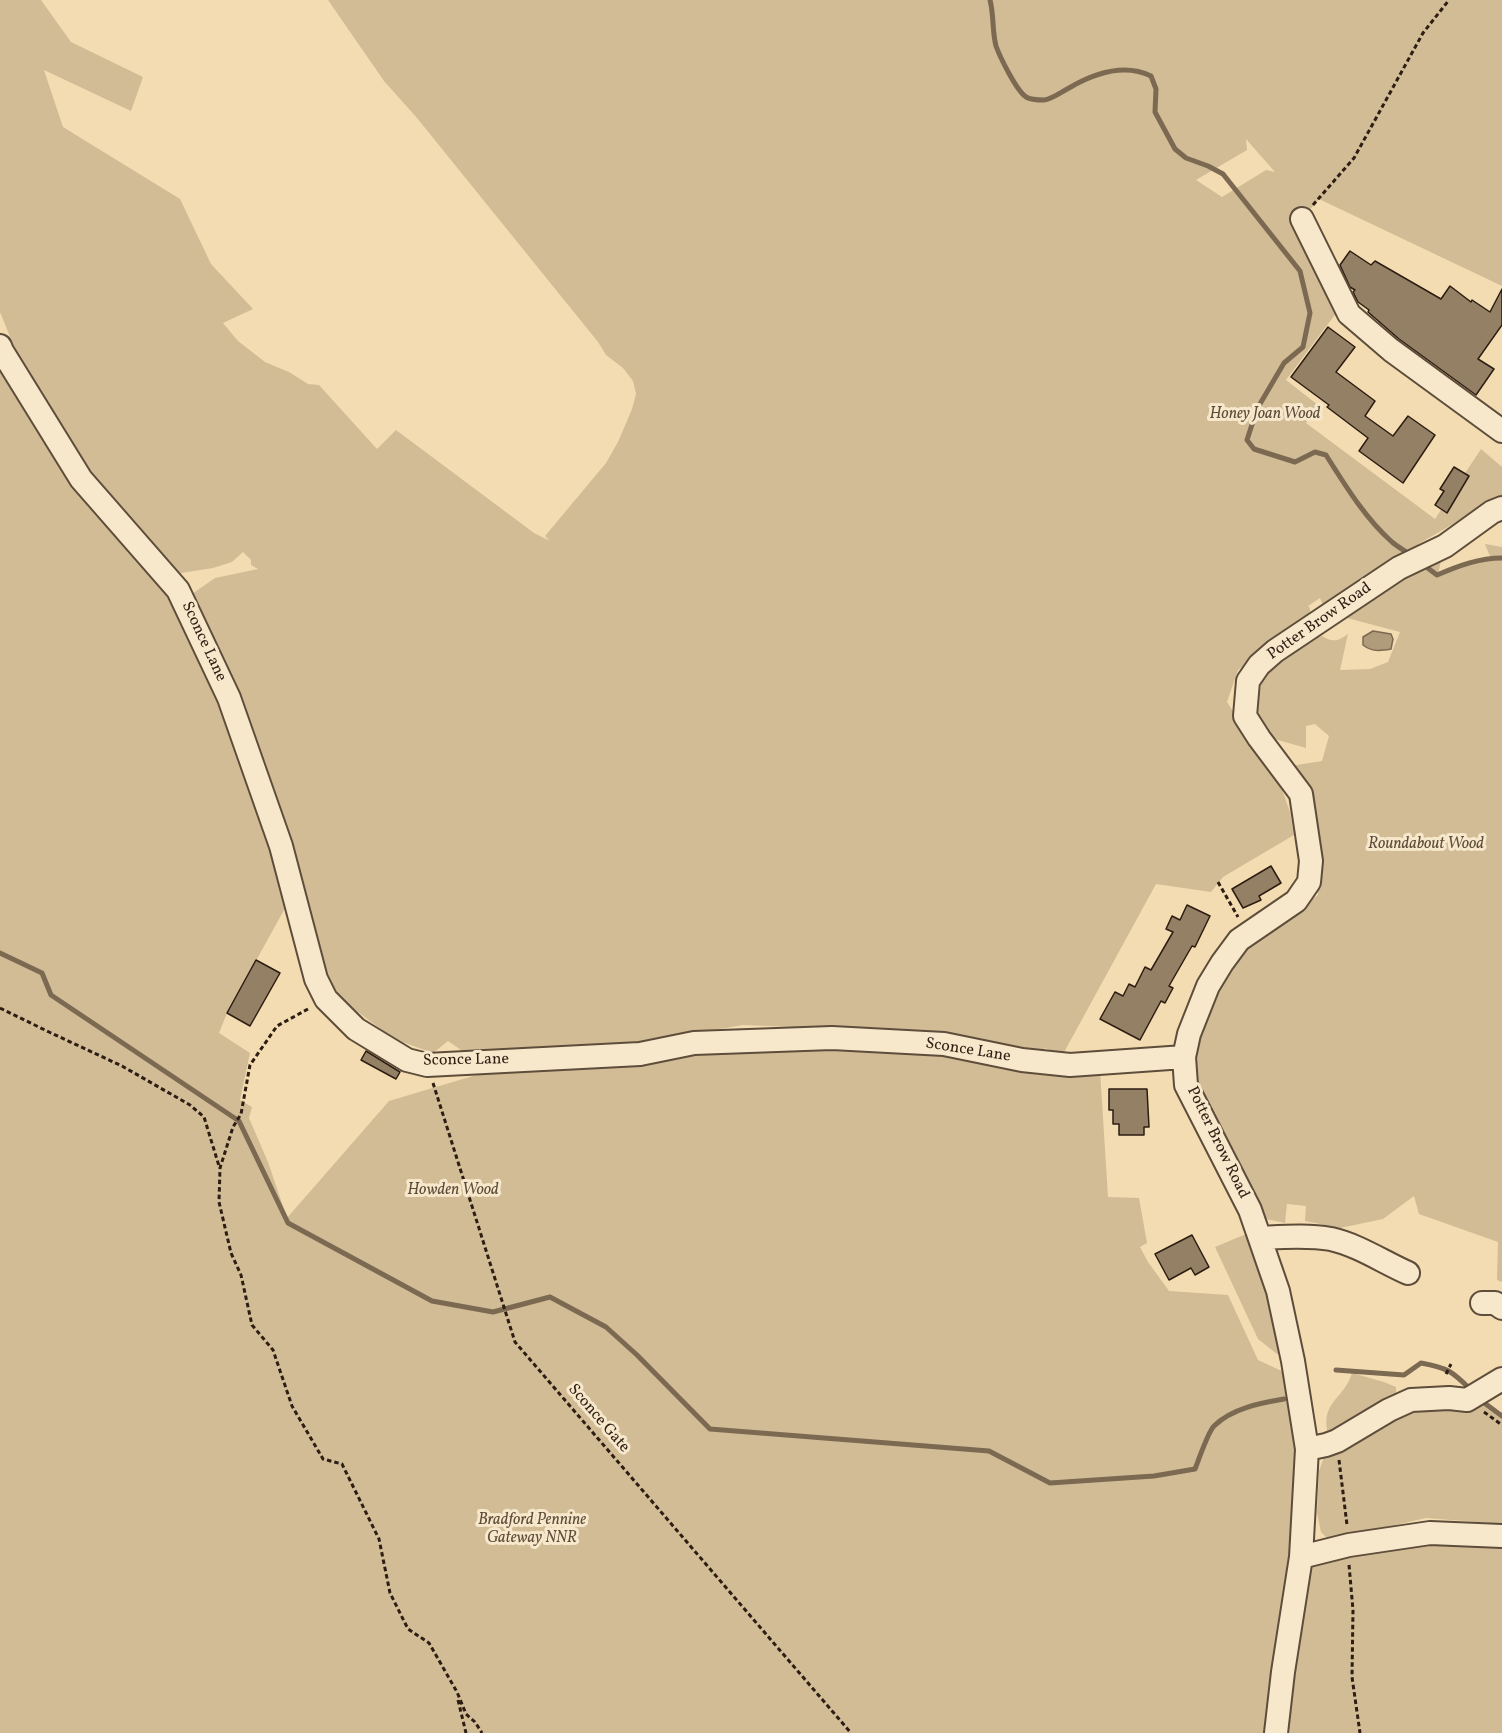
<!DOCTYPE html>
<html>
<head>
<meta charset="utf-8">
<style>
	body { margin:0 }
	canvas { display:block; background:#f3dcb1 }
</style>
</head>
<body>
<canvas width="1502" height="1733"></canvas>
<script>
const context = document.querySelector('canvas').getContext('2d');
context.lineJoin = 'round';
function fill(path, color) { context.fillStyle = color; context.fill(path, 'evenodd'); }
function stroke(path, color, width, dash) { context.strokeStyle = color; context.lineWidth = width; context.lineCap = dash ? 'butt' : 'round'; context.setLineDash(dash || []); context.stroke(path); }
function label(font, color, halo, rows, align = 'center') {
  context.font = font + ' Vollkorn,serif'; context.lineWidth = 6; context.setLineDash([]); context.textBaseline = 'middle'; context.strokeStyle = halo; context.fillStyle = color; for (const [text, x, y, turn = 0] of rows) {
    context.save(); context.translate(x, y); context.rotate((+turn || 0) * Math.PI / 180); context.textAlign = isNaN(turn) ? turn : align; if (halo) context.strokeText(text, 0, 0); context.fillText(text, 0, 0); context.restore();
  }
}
fill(new Path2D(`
	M 0,0 L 41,0 L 71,42 L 143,77 L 131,111 L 44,70 L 63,127 L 180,199 L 211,264 L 253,309 L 223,323 L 238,341 L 265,362 L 289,372 L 308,384 L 319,385 L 377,449 L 396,430 L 534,533 L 550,541 L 545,536 L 606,463 L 618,442 L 632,409 L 636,394 L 633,381 L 623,368 L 606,355 L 598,342 L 417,118 L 384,81 L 328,0 L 1502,0 L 1502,286 L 1319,199 L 1302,219 L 1340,308 L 1286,380 L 1318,405 L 1306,423 L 1435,519 L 1481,449 L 1502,467 L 1502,497 L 1493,501 L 1420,543 L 1396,564 L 1324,608 L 1320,598 L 1308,606 L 1310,608 L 1310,616 L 1276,639 L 1238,670 L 1227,702 L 1281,787 L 1290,812 L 1294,835 L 1223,877 L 1211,892 L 1156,884 L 1062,1056 L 1045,1048 L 1038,1057 L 845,1029 L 743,1025 L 575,1053 L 461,1050 L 448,1041 L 433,1053 L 394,1039 L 342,1000 L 319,963 L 189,596 L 215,578 L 258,569 L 251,565 L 251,560 L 243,552 L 232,562 L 213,568 L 181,573 L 164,563 L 64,442 L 23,369 L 0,312 ZM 1246,139 L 1275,172 L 1266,170 L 1222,197 L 1196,180 L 1247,150 Z
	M 0,369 L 168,588 L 214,678 L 289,901 L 227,1013 L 219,1033 L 250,1053 L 240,1100 L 252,1107 L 249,1118 L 268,1162 L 287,1218 L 389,1101 L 483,1073 L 562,1070 L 635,1061 L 704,1048 L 930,1049 L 1100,1070 L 1108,1197 L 1139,1198 L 1147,1243 L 1140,1247 L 1148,1262 L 1169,1291 L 1228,1295 L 1258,1360 L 1284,1372 L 1285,1391 L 1286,1393 L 1290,1392 L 1297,1453 L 1293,1527 L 1265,1733 L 0,1733 Z
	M 1485,544 L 1502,547 L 1502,1282 L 1497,1280 L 1498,1242 L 1419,1214 L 1414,1196 L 1383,1219 L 1340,1228 L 1305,1221 L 1306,1206 L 1287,1204 L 1285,1223 L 1266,1219 L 1193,1071 L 1195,1045 L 1209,1007 L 1231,965 L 1252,943 L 1318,895 L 1312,835 L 1290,766 L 1322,761 L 1329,736 L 1315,724 L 1306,726 L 1306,748 L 1271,738 L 1256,714 L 1262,679 L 1272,664 L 1294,646 L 1322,636 C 1333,643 1338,641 1348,634 L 1340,670 L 1370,669 L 1388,662 L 1400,632 L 1347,618 L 1408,568 L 1443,552 L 1438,574 L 1460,565 L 1491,559 Z
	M 1251,1232 L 1264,1278 L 1280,1353 L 1277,1354 L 1258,1339 L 1215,1247 Z
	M 1352,1373 L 1384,1382 L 1396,1387 L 1396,1396 L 1328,1434 C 1320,1401 1344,1400 1352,1373 Z
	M 1484,1404 L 1502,1416 L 1502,1524 L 1426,1518 L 1335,1539 L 1329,1540 L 1321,1532 L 1317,1513 L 1319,1471 L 1324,1457 L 1358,1435 L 1426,1405 Z
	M 1413,1534 L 1502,1546 L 1502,1733 L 1283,1733 L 1307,1572 L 1314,1562 Z`), '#d1bc96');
const water = new Path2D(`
	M 1373,631 L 1391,634 L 1393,639 L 1391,649 C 1380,651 1372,652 1363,645 L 1363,637 Z`);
fill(water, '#b09b7b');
stroke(water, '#7c6951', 1.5);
stroke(new Path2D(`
	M 990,0 C 994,15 992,31 996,46 C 1000,57 1016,90 1026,97 C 1031,100 1039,100 1044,100 C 1052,99 1061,92 1069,88 C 1093,74 1124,63 1151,76 L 1156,89 L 1155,112 L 1175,149 L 1186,158 L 1208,166 L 1223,174 L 1300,271 L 1310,313 L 1303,347 L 1284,363 L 1257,409 L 1247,440 L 1254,449 L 1295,462 L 1315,452 L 1326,455 C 1345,485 1365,518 1392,542 C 1398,547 1405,551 1412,556
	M 1421,563 L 1437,575 C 1458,566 1479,558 1502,558
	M 0,953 L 42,973 L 51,995 L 239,1121 L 288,1223 L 432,1301 L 493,1312 L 550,1297 L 606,1327 L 637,1355 L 710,1429 L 989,1451 L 1050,1483 L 1154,1476 L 1195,1469 C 1199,1459 1208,1432 1214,1426 C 1232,1408 1261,1403 1284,1399
	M 1336,1370 L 1404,1375 L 1421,1363 C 1448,1368 1452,1371 1471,1390
	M 1479,1399 L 1502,1416`), '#7c6951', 5);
const building = new Path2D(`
	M 1350,251 L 1371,265 L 1375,261 L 1441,299 L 1450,286 L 1471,302 L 1472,300 L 1490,312 L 1502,289 L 1502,325 L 1478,359 L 1494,369 L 1476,395 L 1399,339 L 1368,312 L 1369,310 L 1358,302 L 1353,292 L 1355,290 L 1350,287 L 1340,265 Z
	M 1328,327 L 1355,347 L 1336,372 L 1375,401 L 1365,416 L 1393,436 L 1408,416 L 1435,435 L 1403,483 L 1359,451 L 1368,438 L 1327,407 L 1329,405 L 1291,377 Z
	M 1454,467 L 1469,476 L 1447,513 L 1435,505 L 1444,491 L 1440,489 Z
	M 1271,866 L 1281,883 L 1259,896 L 1261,900 L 1243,908 L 1232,889 Z
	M 1187,905 L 1210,916 L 1195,947 L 1192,946 L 1169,986 L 1173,988 L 1165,1003 L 1161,1001 L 1140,1040 L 1100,1019 L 1115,992 L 1123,996 L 1129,984 L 1135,987 L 1145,967 L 1151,970 L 1173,932 L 1166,929 L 1172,916 L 1180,920 Z
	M 256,960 L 280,973 L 250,1026 L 227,1013 Z
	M 366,1051 L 400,1072 L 396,1079 L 361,1060 Z
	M 1109,1089 L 1147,1089 L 1149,1127 L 1144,1127 L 1144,1135 L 1119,1135 L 1119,1124 L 1113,1124 L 1113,1110 L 1109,1110 Z
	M 1192,1235 L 1209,1267 L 1195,1275 L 1191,1268 L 1169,1280 L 1155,1254 Z`);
fill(building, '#948065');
stroke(building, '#2d1d12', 1.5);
const minor = new Path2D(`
	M 1302,219 L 1349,314 L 1391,350 L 1502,431
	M 0,346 L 2,351 L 81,479 L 178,590 L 229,698 L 281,846 L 316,979 L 326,999 L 356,1029 L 407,1060 L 427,1065 L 640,1054 L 694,1043 L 832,1038 L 944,1044 L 1022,1060 L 1070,1065 L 1184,1057
	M 1260,1238 C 1283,1237 1308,1235 1331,1239 C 1358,1245 1383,1262 1408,1273
	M 1482,1303 L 1495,1303 L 1502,1308
	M 1307,1449 L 1326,1445 L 1337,1441 L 1389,1410 L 1411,1400 L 1449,1398 L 1467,1400 L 1502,1379
	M 1301,1557 L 1349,1545 L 1430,1533 L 1502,1536
	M 1276,1733 L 1283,1672 L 1301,1557 L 1307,1449 L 1293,1361 L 1278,1291 L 1250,1210 L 1186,1085 L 1184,1057 L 1189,1034 L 1208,986 L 1222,963 L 1239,940 L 1296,901 L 1309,882 L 1311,861 L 1301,794 L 1259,738 L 1245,716 L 1248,681 L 1259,665 L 1275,651 L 1399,568 L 1445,546 L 1492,512 L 1502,508`);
stroke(minor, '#5e4d3a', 26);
stroke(new Path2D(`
	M 1313,205 L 1354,158 L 1423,33 L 1449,0
	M 1218,882 L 1238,917
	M 0,1008 L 49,1032 L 122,1066 L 190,1105 L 204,1117 L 219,1166
	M 308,1009 L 277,1026 L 250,1065 L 241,1114 L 233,1127 L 220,1168 L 219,1202 L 231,1253 L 241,1275 L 252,1325 L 273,1350 L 292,1406 L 323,1459 L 342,1464 L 379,1539 L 390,1593 L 408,1629 L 429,1643 L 457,1692 L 466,1714 L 475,1722 L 482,1733
	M 433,1083 L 515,1342 L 851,1733
	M 1446,1374 L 1451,1364
	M 1484,1412 L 1502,1425
	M 1339,1460 L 1347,1525
	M 1349,1565 L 1353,1610 L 1352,1677 L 1360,1733
	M 458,1700 L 466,1733`), '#2d1d12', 3, [4.5, 3]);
stroke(minor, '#f7e8cc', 22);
label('italic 16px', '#5e4d3a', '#f7e8cc', [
	["Honey Joan Wood",1265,415],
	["Roundabout Wood",1426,845],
	["Howden Wood",453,1191],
	["Bradford Pennine",532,1521],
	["Gateway NNR",532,1539]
]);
label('16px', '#2d1d12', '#f7e8cc', [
	["Potter Brow Road",1320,622,-35],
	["Sconce Lane",203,642,65],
	["Sconce Lane",968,1051,9],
	["Sconce Lane",466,1061,-1],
	["Potter Brow Road",1217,1143,64],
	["Sconce Gate",598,1419,49]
]);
</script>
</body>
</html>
